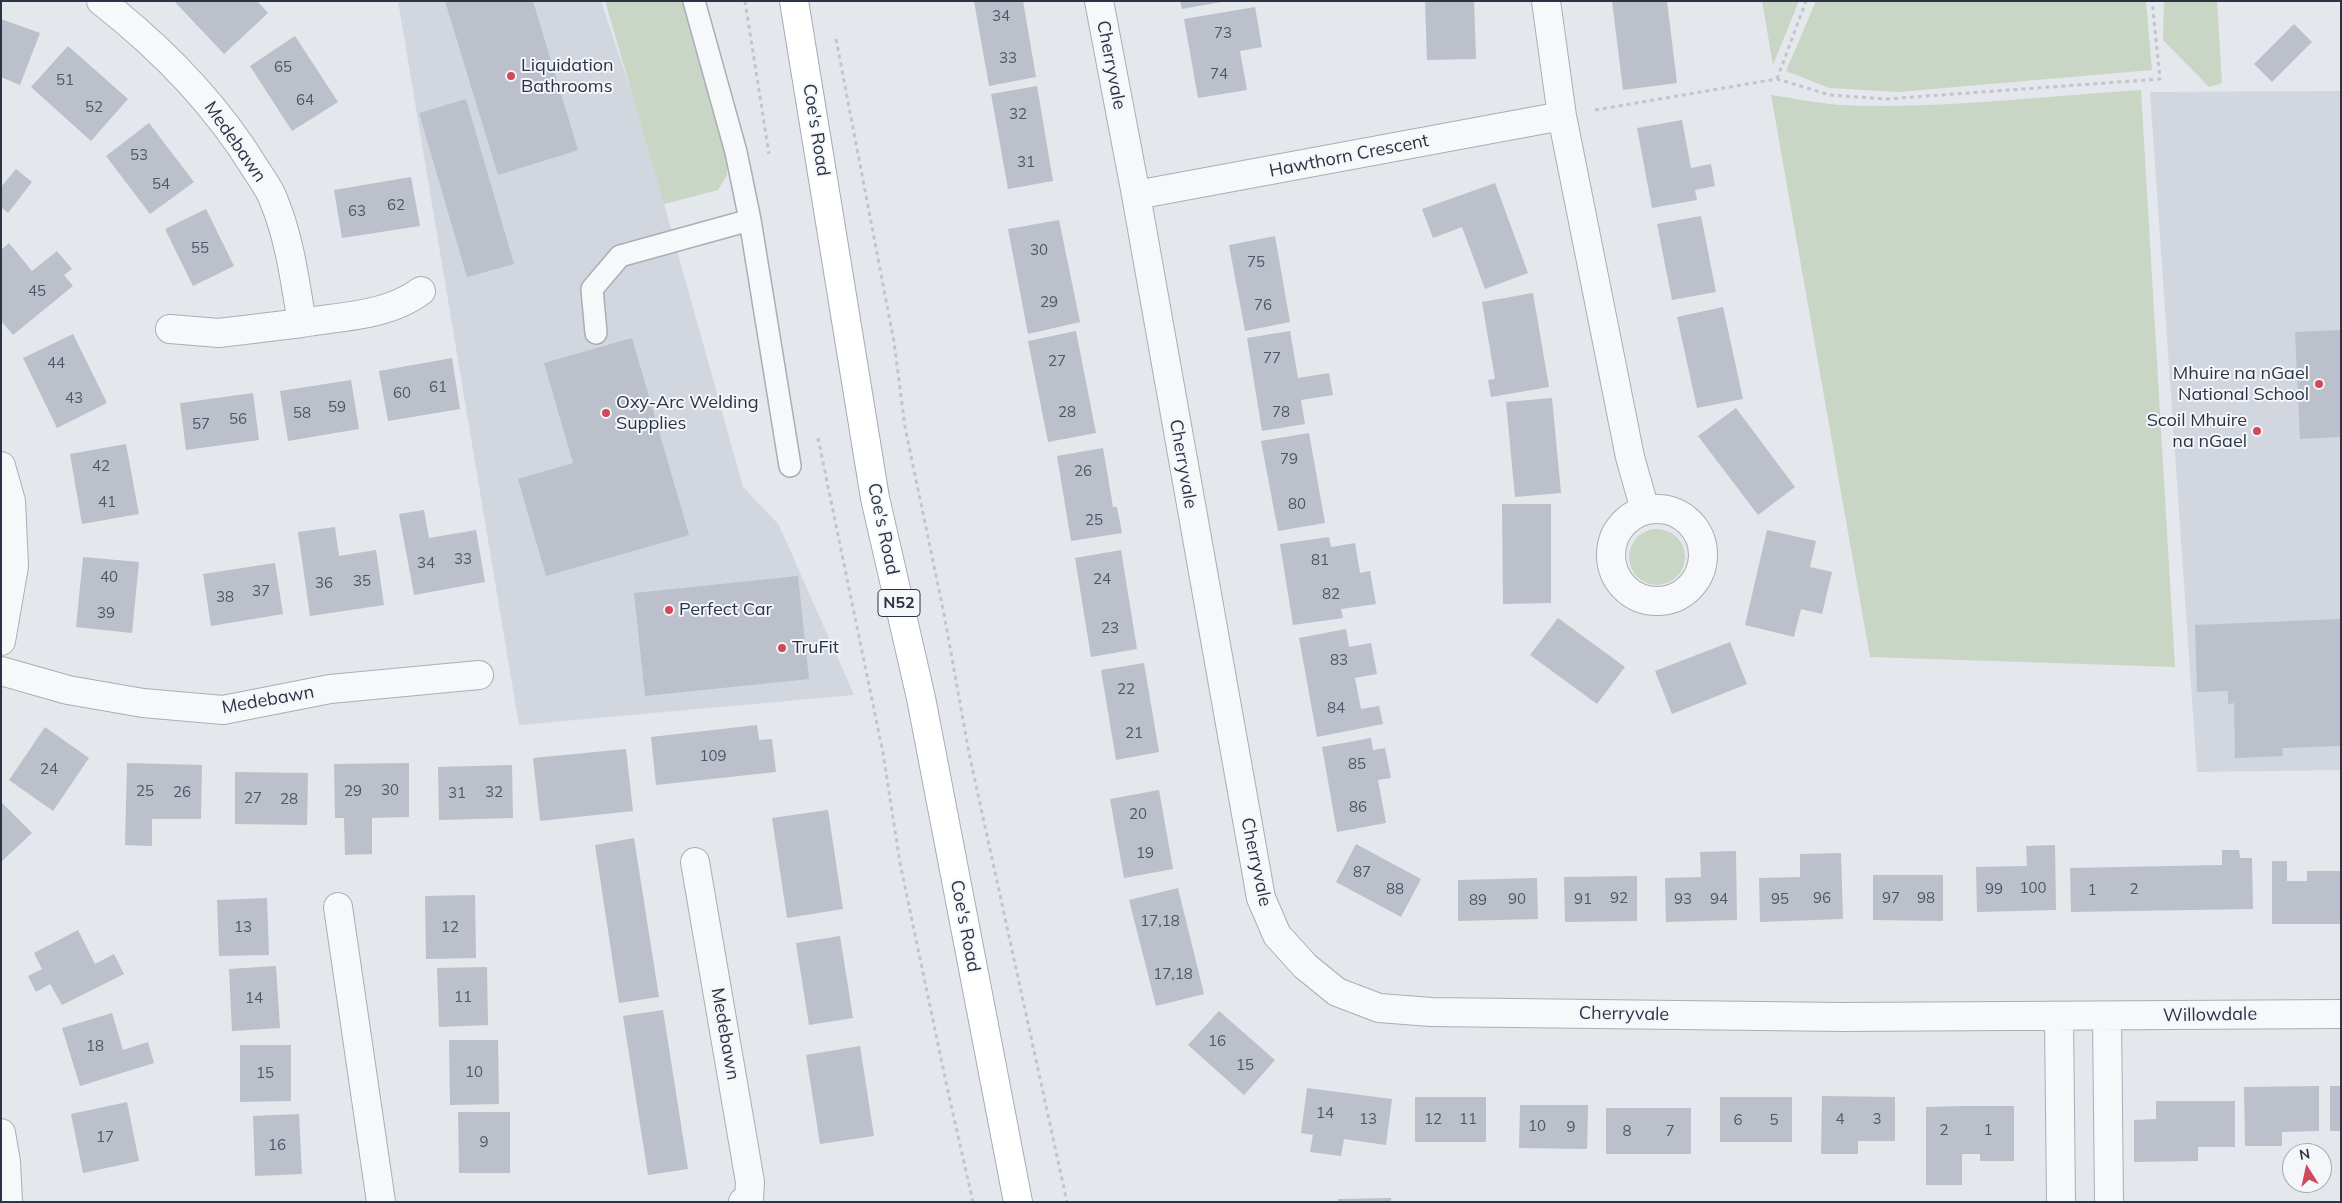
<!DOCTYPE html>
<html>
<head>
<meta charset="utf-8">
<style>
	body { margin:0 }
	#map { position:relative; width:2342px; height:1203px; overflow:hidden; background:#e4e7ec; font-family:Mulish,sans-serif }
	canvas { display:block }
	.frame { position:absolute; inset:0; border:2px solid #2b3445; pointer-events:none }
	.north { position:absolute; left:2282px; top:1143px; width:50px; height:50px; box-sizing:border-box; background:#f4f6f9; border:1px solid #a4a8b1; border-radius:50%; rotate:350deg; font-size:14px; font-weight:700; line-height:20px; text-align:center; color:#2b3445 }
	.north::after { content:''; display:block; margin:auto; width:18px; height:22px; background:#d1495b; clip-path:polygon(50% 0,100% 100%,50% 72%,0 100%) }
</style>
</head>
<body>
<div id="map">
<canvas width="2342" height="1203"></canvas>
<div class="frame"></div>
<div class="north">N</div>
</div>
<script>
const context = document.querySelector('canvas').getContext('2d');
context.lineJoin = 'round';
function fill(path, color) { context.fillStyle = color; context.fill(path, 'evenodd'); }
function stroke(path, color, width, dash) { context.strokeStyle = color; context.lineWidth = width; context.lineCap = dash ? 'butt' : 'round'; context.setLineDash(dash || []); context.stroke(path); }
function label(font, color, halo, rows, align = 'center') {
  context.font = font + ' Mulish,sans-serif'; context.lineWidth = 4; context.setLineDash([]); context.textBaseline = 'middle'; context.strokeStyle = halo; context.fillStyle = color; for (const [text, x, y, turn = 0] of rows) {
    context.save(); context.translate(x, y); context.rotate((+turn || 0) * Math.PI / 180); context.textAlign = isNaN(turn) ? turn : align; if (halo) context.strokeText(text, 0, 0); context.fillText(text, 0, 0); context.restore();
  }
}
fill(new Path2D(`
	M 398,1 L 601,1 L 641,121 L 743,487 L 779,525 L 854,695 L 519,725 Z
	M 2341,91 L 2341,770 L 2197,772 L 2150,92 Z`), '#d2d6de');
fill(new Path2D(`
	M 605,1 L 683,1 L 727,160 L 727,175 L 718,190 L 664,204 Z
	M 1762,1 L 1799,1 L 1773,65 Z
	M 1816,1 L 2146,1 L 2152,70 L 1898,92 L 1829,88 L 1786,71 Z
	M 2164,1 L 2217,1 L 2222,83 L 2209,87 L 2163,40 Z
	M 2141,90 L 2175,667 L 1870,657 L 1771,95 C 1793,98 1816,103 1839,105 C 1939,110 2041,96 2141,90 Z
	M1629 557a28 28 0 1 1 56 0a28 28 0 1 1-56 0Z`), '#c9d6c5');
fill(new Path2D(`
	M 174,1 L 257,1 L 268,13 L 224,54 Z
	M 445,1 L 533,1 L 578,150 L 498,175 Z
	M 974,1 L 1023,1 L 1036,77 L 989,86 Z
	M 1180,1 L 1221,1 L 1221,2 L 1182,9 Z
	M 1425,1 L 1474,1 L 1476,59 L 1427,60 Z
	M 1612,1 L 1667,1 L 1677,83 L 1623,90 Z
	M 1255,7 L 1262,47 L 1240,51 L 1247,90 L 1198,98 L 1184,19 Z
	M 1,19 L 40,33 L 20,85 L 1,77 Z
	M 2294,24 L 2312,42 L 2272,82 L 2254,64 Z
	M 295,36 L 338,102 L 292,131 L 250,66 Z
	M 68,46 L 128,99 L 91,141 L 31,87 Z
	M 1037,86 L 1053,181 L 1008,189 L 991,94 Z
	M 466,99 L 514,264 L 467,277 L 419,113 Z
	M 1682,120 L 1691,168 L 1711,164 L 1715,186 L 1695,190 L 1697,200 L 1652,208 L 1637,128 Z
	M 149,123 L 194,182 L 150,214 L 106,156 Z
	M 16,169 L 32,182 L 8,213 L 1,207 L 1,187 Z
	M 411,177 L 420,226 L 342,238 L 334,190 Z
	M 1495,183 L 1528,273 L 1485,289 L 1462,227 L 1433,238 L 1422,209 Z
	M 206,209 L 234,266 L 193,286 L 165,229 Z
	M 1701,216 L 1716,292 L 1672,300 L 1657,224 Z
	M 1059,220 L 1080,322 L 1028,334 L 1008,229 Z
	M 1275,236 L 1290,322 L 1245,331 L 1229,245 Z
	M 9,243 L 32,271 L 57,251 L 72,269 L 64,275 L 73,286 L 13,335 L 1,321 L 1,250 Z
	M 1533,293 L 1549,387 L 1491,397 L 1488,380 L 1495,379 L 1482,302 Z
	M 1723,307 L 1743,399 L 1697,408 L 1677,317 Z
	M 2341,330 L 2341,437 L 2300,439 L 2295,332 Z
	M 1076,331 L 1096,433 L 1048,442 L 1028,341 Z
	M 1290,331 L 1298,378 L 1329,373 L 1333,395 L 1301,400 L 1305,424 L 1262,431 L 1247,338 Z
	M 73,334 L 107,403 L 57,428 L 23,358 Z
	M 632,338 L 689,535 L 546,576 L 518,479 L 573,463 L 544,363 Z
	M 452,358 L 460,409 L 388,421 L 379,371 Z
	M 351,380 L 359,429 L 288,441 L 280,391 Z
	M 253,393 L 259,440 L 186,450 L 180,403 Z
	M 1552,398 L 1561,493 L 1515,497 L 1506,402 Z
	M 1736,408 L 1795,487 L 1758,515 L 1698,436 Z
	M 1309,433 L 1325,523 L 1278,531 L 1261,441 Z
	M 126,444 L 139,514 L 82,524 L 70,454 Z
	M 1103,448 L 1113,507 L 1117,507 L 1122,533 L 1071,541 L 1057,456 Z
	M 1502,504 L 1551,504 L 1551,603 L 1503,604 Z
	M 424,510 L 429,538 L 476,530 L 485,582 L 414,595 L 399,514 Z
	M 335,527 L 339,556 L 376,550 L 384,605 L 310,616 L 298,532 Z
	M 1767,530 L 1816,541 L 1810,567 L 1832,572 L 1822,614 L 1801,609 L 1794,637 L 1745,625 Z
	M 1329,537 L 1331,547 L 1355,543 L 1360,573 L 1370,571 L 1376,604 L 1341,609 L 1343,618 L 1293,625 L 1280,544 Z
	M 1121,550 L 1137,649 L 1091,657 L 1075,558 Z
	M 83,557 L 139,562 L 132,633 L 76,627 Z
	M 275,563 L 283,614 L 211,626 L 203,574 Z
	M 798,576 L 809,679 L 645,696 L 634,593 Z
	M 1558,618 L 1625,667 L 1597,704 L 1530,655 Z
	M 2341,619 L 2341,746 L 2282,748 L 2283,756 L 2235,758 L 2234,703 L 2228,704 L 2228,691 L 2197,692 L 2195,625 Z
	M 1346,629 L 1349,647 L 1371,643 L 1377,674 L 1355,678 L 1361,709 L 1379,706 L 1383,724 L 1317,737 L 1299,638 Z
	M 1730,642 L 1747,684 L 1672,714 L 1655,671 Z
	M 1144,663 L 1159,752 L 1116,760 L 1101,670 Z
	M 757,725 L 759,740 L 772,739 L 776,772 L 656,785 L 651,737 Z
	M 45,727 L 89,758 L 53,811 L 9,780 Z
	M 1371,738 L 1373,750 L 1385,748 L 1391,778 L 1378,780 L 1386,823 L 1337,832 L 1322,747 Z
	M 626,749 L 633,811 L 540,821 L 533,758 Z
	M 127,763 L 202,765 L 201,819 L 152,819 L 152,846 L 125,845 Z
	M 409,763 L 409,817 L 372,818 L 372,854 L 345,855 L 344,818 L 335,818 L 334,764 Z
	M 512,765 L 513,818 L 439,820 L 438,767 Z
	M 235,772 L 308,773 L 307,825 L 235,824 Z
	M 1159,790 L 1173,869 L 1124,878 L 1110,799 Z
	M 1,802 L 32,833 L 1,862 Z
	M 828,810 L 843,909 L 787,918 L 772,818 Z
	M 634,838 L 659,997 L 619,1003 L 595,845 Z
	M 1356,844 L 1421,879 L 1401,917 L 1336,882 Z
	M 2055,845 L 2056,910 L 1977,912 L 1976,867 L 2027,866 L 2026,846 Z
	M 2222,850 L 2239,850 L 2240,858 L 2252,858 L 2253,909 L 2071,912 L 2070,868 L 2222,865 Z
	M 1736,851 L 1737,920 L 1666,922 L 1665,878 L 1701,877 L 1700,852 Z
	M 1841,853 L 1843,919 L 1760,922 L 1759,878 L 1800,877 L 1800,854 Z
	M 2272,861 L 2287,861 L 2287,881 L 2307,881 L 2307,871 L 2341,871 L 2341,924 L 2272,924 Z
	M 1873,875 L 1943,875 L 1943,921 L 1873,920 Z
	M 1637,876 L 1637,921 L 1565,922 L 1564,877 Z
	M 1537,878 L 1538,919 L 1458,921 L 1458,880 Z
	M 1178,888 L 1204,994 L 1156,1006 L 1129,900 Z
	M 475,895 L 476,958 L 426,959 L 425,896 Z
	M 267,898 L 269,955 L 219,956 L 217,900 Z
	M 78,930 L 95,964 L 114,954 L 124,974 L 62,1005 L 50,984 L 36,992 L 28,976 L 42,969 L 34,953 Z
	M 840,936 L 853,1018 L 809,1025 L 796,943 Z
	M 276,966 L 280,1028 L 232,1031 L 229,969 Z
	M 487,967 L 488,1025 L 439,1027 L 437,968 Z
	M 663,1010 L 688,1169 L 648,1175 L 623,1016 Z
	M 1219,1011 L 1275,1060 L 1244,1095 L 1188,1045 Z
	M 112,1013 L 123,1050 L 148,1042 L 154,1063 L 80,1086 L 62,1028 Z
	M 449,1040 L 498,1040 L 499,1104 L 450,1105 Z
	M 240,1045 L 291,1045 L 291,1101 L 240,1102 Z
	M 860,1046 L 874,1136 L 820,1144 L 806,1055 Z
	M 2319,1086 L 2319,1131 L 2282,1132 L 2282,1146 L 2245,1146 L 2244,1087 Z
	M 2330,1086 L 2341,1086 L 2341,1131 L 2330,1131 Z
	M 1307,1088 L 1392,1099 L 1386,1145 L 1344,1139 L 1341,1156 L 1310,1152 L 1313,1135 L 1301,1133 Z
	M 1822,1096 L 1895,1097 L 1895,1141 L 1858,1141 L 1858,1154 L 1821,1154 Z
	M 1415,1097 L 1486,1097 L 1486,1142 L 1415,1142 Z
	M 1720,1097 L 1792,1097 L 1792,1142 L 1720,1142 Z
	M 2156,1101 L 2235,1101 L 2235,1147 L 2198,1147 L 2198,1161 L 2134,1162 L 2134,1120 L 2156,1119 Z
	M 127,1102 L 139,1161 L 83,1173 L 71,1114 Z
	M 1520,1105 L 1588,1105 L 1587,1149 L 1519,1148 Z
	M 1963,1106 L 2014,1106 L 2014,1161 L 1980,1161 L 1980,1154 L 1962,1154 L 1962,1185 L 1926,1185 L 1926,1107 Z
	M 1606,1108 L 1691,1108 L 1691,1154 L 1606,1154 Z
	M 458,1112 L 510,1112 L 510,1173 L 459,1173 Z
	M 299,1114 L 302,1174 L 255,1176 L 253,1116 Z
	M 1391,1198 L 1391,1202 L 1338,1202 L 1338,1199 Z`), '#bbc0ca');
const lane = new Path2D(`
	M 694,1 L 736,152 L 750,220 L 790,466
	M 596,333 L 592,289 L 620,256 L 750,220`);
const street = new Path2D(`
	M 101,1 C 161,48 215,103 255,168 C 261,178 270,189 274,201 C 290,240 295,282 302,323 L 219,333 L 170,329
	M 1099,1 L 1136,195 L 1261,898 L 1277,935 L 1305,966 L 1337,992 L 1379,1008 L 1431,1012 L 1843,1017 L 2341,1014
	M 1562,116 L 1630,457 L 1645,510
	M 1136,195 L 1562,116 L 1546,1
	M 302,323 C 342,316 388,316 421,291
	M 1,466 L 11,501 L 14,566 L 1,641
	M1611 555a46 46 0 1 1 92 0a46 46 0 1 1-92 0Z
	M 1,671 L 68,690 L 143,703 L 223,710 L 330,689 L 479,675
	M 695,862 L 750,1182 L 749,1199 L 743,1202
	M 338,907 L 381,1202
	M 2107,1016 L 2109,1202
	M 2059,1017 L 2061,1202
	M 1,1133 L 6,1162 L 8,1202`);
const primary = new Path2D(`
	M 794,1 L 875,498 L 921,698 L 1018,1202`);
stroke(lane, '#a9aeb7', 24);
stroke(street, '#a9aeb7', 30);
stroke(primary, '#a3abb8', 30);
stroke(new Path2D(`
	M 745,1 L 769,154
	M 836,39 L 894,342 L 905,427 L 944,614 L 969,753 L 1067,1202
	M 1777,79 L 1806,1
	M 1595,110 L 1777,79 L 1830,95 L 1886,99 L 2160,79 L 2152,1
	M 818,438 L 883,753 L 900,863 L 947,1087 L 973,1202`), '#c2c5cb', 3, [4, 4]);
stroke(lane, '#f7f8fa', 21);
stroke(street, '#f7f8fa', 28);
stroke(primary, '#fff', 28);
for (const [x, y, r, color] of [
	[511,76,5,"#d1495b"],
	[2319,384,5,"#d1495b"],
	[606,413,5,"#d1495b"],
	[2257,431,5,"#d1495b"],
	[669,610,5,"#d1495b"],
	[782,648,5,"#d1495b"]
]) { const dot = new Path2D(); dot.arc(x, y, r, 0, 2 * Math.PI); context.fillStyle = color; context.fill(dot); stroke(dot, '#f4f6f9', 2); }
label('15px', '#4f5766', null, [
	["34",1001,16],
	["73",1223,33],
	["33",1008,58],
	["65",283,67],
	["74",1219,74],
	["51",65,80],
	["64",305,100],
	["52",94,107],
	["32",1018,114],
	["53",139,155],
	["31",1026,162],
	["54",161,184],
	["62",396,205],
	["63",357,211],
	["55",200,248],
	["30",1039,250],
	["75",1256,262],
	["45",37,291],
	["29",1049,302],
	["76",1263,305],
	["77",1272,358],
	["27",1057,361],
	["44",56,363],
	["61",438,387],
	["60",402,393],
	["43",74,398],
	["59",337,407],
	["28",1067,412],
	["78",1281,412],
	["58",302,413],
	["56",238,419],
	["57",201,424],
	["79",1289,459],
	["42",101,466],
	["26",1083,471],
	["41",107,502],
	["80",1297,504],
	["25",1094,520],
	["33",463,559],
	["81",1320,560],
	["34",426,563],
	["40",109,577],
	["24",1102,579],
	["35",362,581],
	["36",324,583],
	["37",261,591],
	["82",1331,594],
	["38",225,597],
	["39",106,613],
	["23",1110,628],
	["83",1339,660],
	["22",1126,689],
	["84",1336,708],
	["21",1134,733],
	["109",713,756],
	["85",1357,764],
	["24",49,769],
	["30",390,790],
	["25",145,791],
	["29",353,791],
	["26",182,792],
	["32",494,792],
	["31",457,793],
	["27",253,798],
	["28",289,799],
	["86",1358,807],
	["20",1138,814],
	["19",1145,853],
	["87",1362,872],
	["100",2033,888],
	["88",1395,889],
	["99",1994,889],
	["2",2134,889],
	["1",2092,890],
	["92",1619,898],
	["96",1822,898],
	["97",1891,898],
	["98",1926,898],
	["90",1517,899],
	["91",1583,899],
	["93",1683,899],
	["94",1719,899],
	["95",1780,899],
	["89",1478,900],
	["17,18",1160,921],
	["13",243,927],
	["12",450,927],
	["17,18",1173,974],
	["11",463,997],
	["14",254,998],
	["16",1217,1041],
	["18",95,1046],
	["15",1245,1065],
	["10",474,1072],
	["15",265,1073],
	["14",1325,1113],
	["13",1368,1119],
	["12",1433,1119],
	["11",1468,1119],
	["4",1840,1119],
	["3",1877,1119],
	["6",1738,1120],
	["5",1774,1120],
	["10",1537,1126],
	["9",1571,1127],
	["2",1944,1130],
	["1",1988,1130],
	["8",1627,1131],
	["7",1670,1131],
	["17",105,1137],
	["9",484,1142],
	["16",277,1145]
]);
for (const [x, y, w] of [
	[899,603,42]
]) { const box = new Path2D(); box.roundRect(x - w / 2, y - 13.5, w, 27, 4); context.fillStyle = '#f4f6f9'; context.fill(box); stroke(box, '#2b3445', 1); }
label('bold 16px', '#2b3445', null, [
	["N52",899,603]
]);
label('18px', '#2b3445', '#f4f6f9', [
	["Cherryvale",1111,65,79],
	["Coe's Road",816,130,81],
	["Medebawn",235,142,55],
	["Hawthorn Crescent",1349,156,-11],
	["Cherryvale",1183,464,80],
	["Coe's Road",883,529,78],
	["Medebawn",268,700,-10],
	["Cherryvale",1256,862,78],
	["Coe's Road",965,926,79],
	["Cherryvale",1624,1014,1],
	["Willowdale",2210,1015,-1],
	["Medebawn",725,1034,80]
]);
label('18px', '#2b3445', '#f4f6f9', [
	["Liquidation",521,66],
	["Bathrooms",521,87],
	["Mhuire na nGael",2309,374,"right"],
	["National School",2309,395,"right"],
	["Oxy-Arc Welding",616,403],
	["Supplies",616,424],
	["Scoil Mhuire",2247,421,"right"],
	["na nGael",2247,442,"right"],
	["Perfect Car",679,610],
	["TruFit",792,648]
], 'left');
</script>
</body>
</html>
